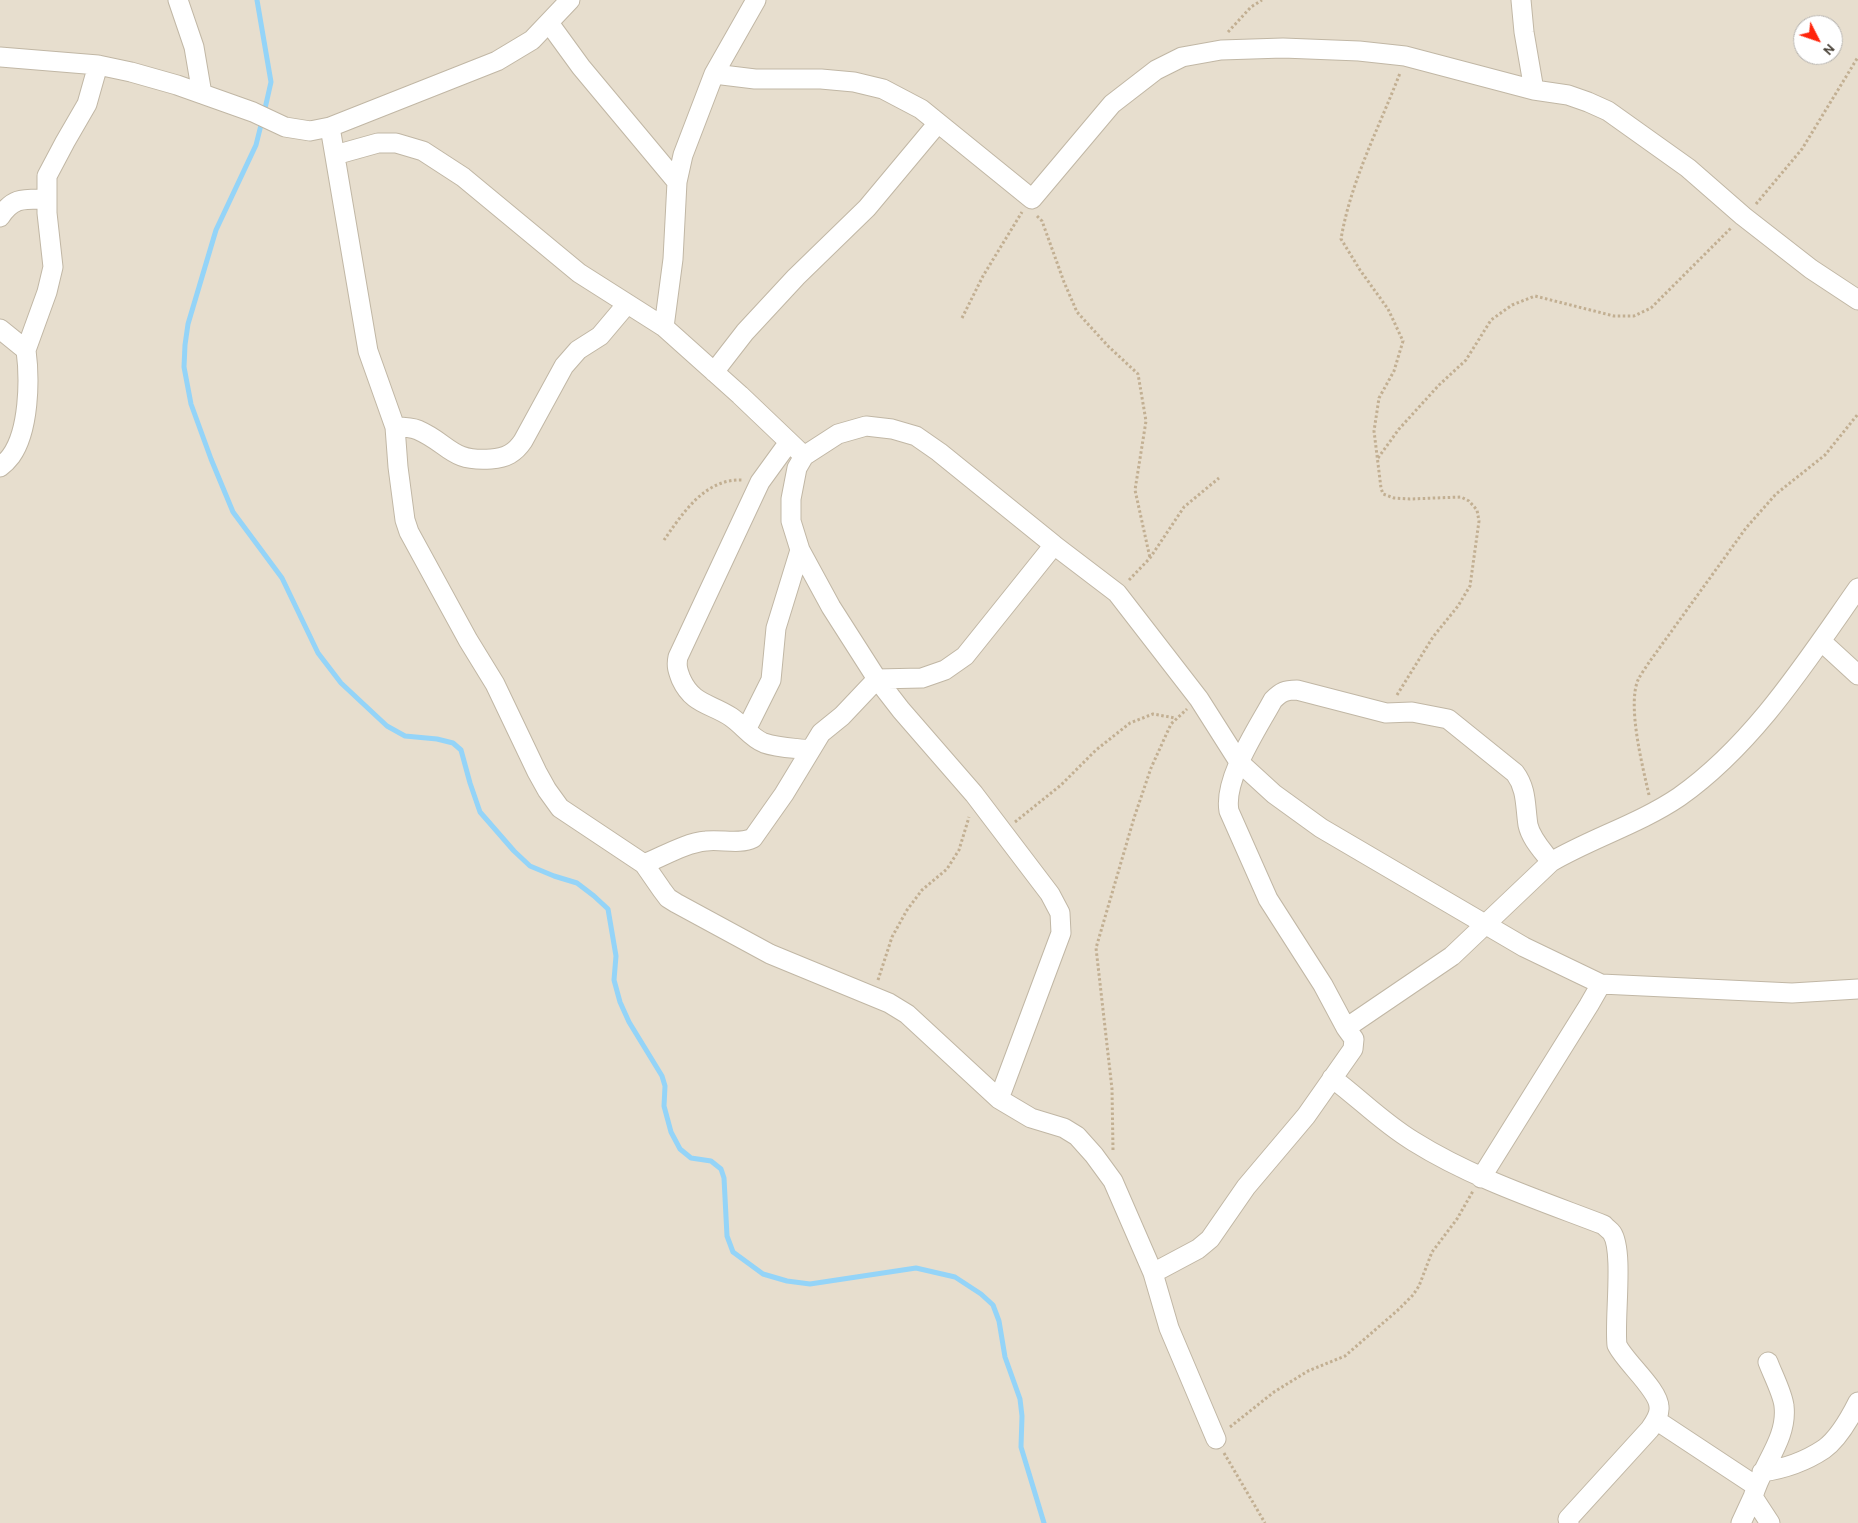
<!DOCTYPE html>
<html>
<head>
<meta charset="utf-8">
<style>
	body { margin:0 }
	#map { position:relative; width:1858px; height:1523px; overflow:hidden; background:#f3ece1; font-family:Karla,sans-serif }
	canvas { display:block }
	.north { position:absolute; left:1793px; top:15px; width:50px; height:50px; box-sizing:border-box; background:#fff; border:1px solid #b4b1ad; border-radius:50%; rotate:131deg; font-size:14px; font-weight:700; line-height:20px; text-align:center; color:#443c31 }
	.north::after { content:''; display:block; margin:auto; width:18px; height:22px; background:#ff250b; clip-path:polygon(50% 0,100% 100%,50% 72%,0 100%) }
</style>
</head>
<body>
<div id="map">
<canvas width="1858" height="1523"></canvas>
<div class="north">N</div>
</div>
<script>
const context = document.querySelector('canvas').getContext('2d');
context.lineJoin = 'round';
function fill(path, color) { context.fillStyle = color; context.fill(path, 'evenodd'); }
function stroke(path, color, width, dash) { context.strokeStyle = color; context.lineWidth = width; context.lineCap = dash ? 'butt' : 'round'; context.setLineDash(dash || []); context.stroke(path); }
fill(new Path2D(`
	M 0,0 L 1858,0 L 1858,1523 L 0,1523 ZM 1803,25 L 1833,25 L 1833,55 L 1803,55 Z`), '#e7dece');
stroke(new Path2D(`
	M 257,0 L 271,82 L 264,113
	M 262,121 L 256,145 L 216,230 L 188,324 L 185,345 L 184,367 L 191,404 L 211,459 L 233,512 L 282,578 L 318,653 L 341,683 L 387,726 L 405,736 L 437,739 L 453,743 L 461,750 L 470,783 L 480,812 L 514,851 L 530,866 L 554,876 L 577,883 L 594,896 L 608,909 L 616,956 L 614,980 L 620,1002 L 629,1022 L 662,1076 L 665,1086 L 664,1106 L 671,1132 L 680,1149 L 691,1158 L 711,1161 L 721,1169 L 724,1178 L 727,1236 L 733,1252 L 763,1274 L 787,1281 L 810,1284 L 916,1268 L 955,1277 L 981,1294 L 993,1305 L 999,1321 L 1005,1357 L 1020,1399 L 1022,1416 L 1021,1447 L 1044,1523`), '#94d4f8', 5);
const minor = new Path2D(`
	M 178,0 L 194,47 L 202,94
	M 1521,0 L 1524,32 L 1534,90
	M 549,23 L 581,67 L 677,182
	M 0,57 L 98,65 L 131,72 L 177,85 L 253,112 L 285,127 L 310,131 L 330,127 L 497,61 L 532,40 L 570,0
	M 714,74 L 755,79 L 821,79 L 854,82 L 883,89 L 921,109 L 1032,199 L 1112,104 L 1156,70 L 1182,57 L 1221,50 L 1283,48 L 1359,51 L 1405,56 L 1534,90 L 1568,95 L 1588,102 L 1608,111 L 1688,168 L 1743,216 L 1811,269 L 1858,300
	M 330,127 L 368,351 L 395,427 L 398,467 L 405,520 L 409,532 L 468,640 L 495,684 L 537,772 L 547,790 L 560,808 L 644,864 L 662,890 L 668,898 L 676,903 L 770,954 L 889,1003 L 907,1014 L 999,1099 L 1031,1118 L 1064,1128 L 1077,1136 L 1094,1155 L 1113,1181 L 1153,1273 L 1169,1328 L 1216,1439
	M 335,155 L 378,143 L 396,143 L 423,151 L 463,177 L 579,273 L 664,327 L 740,395 L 804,456
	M 0,217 C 13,197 24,199 46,199
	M 664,327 L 673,259 L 677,182 L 683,155 L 714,74 L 756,0
	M 0,329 L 26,350 C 30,380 29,431 11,456 C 8,460 4,464 0,467
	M 26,350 L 47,292 L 53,267 L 47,213 L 47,176 L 65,142 L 87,104 L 98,65
	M 714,372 L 745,332 L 796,277 L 867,208 L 938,123
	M 395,427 C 402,427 411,427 418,430 C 450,444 450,462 491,459 C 506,458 515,453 523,441 L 564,366 L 578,350 L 600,336 L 627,304
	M 789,442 L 760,482 L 678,657 C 676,666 678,671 681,679 C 693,705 710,703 731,717 C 743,725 751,738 764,743 C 778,748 795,748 810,750
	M 1821,641 L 1858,675
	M 746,730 L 771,680 L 776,628 L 800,550
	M 644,864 C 664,856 685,843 706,841 C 722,839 739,845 753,838 L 784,794 L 821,733 L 842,716 L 877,679 L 922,678 L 945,670 L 965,656 L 1054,545
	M 1346,1028 L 1323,985 L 1268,899 L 1229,811 C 1223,779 1258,728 1273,700 C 1281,692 1285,690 1297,690 L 1386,713 L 1412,712 L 1448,719 L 1515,773 C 1527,789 1525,806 1528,825 C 1531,839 1543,851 1551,862
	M 1332,1078 C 1359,1098 1383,1123 1413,1141 C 1472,1178 1539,1200 1604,1225 C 1606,1228 1610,1230 1612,1233 C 1624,1251 1614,1320 1617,1345 C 1625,1362 1659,1390 1659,1407 C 1660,1415 1654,1423 1650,1429 L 1568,1519 L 1569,1523
	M 999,1099 L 1061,933 L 1060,913 L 1050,894 L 974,794 L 901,710 L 877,679 L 831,607 L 800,550 L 791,521 L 791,499 L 797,468 L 804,456 L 838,434 L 866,426 L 892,429 L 916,436 L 939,452 L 1054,545 L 1117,593 L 1199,699 L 1239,762 L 1274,794 L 1321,828 L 1524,947 L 1601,984 L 1792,993 L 1858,989
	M 1481,1178 L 1589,1005 L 1601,984
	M 1153,1273 L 1198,1249 L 1210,1239 L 1246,1187 L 1306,1116 L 1353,1049 L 1354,1039 L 1346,1028 L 1452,956 L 1551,862 C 1592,838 1639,824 1679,797 C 1754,744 1806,662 1858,588
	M 1768,1362 C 1772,1373 1783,1394 1784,1406 C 1788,1439 1761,1466 1753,1497 L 1770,1523
	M 1656,1420 L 1756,1486
	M 1762,1472 C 1783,1469 1806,1461 1824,1449 C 1838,1439 1850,1418 1858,1402
	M 1741,1523 L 1753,1497`);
stroke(minor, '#c1b7a5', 21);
stroke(new Path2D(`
	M 1228,32 L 1251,7 L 1262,0
	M 1756,204 L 1802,149 L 1858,57
	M 1037,216 L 1042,221 L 1064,282 L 1077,312 L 1108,346 L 1138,374 L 1146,421 L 1135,490 L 1150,558
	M 962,318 L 983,276 L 1022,212
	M 1378,458 L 1399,429 L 1439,385 L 1466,360 L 1491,320 L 1512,305 L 1535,296 L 1614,316 L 1634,316 L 1651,308 L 1732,227
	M 664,540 C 683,513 705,478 743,480
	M 1129,580 L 1150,558 L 1184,507 L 1219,478
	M 1397,695 L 1433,637 L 1458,606 L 1470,586 L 1479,521 L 1477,510 L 1469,501 L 1461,497 L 1410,499 L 1394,498 L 1383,494 L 1381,488 L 1374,431 L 1379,398 L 1394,371 L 1403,341 L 1388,309 L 1360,270 L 1341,239 C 1351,180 1379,128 1400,73
	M 1649,795 C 1643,768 1627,706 1638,680 C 1641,674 1646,667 1650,661 L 1746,528 L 1776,494 L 1825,455 L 1858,414
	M 1015,822 L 1061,785 L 1096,750 L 1130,723 L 1153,714 L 1175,718
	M 878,980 L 892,937 L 907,910 L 922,890 L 947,869 L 959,850 L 969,817
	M 1113,1150 L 1112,1089 L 1096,948 L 1134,818 L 1151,768 L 1171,724 L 1187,709
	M 1230,1427 L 1274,1392 L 1308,1371 L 1345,1356 L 1398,1310 L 1413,1295 L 1419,1286 L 1432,1252 L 1457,1219 L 1473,1191
	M 1224,1453 L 1265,1523`), '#c2af92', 3, [2.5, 2.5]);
stroke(minor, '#fff', 19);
</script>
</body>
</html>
